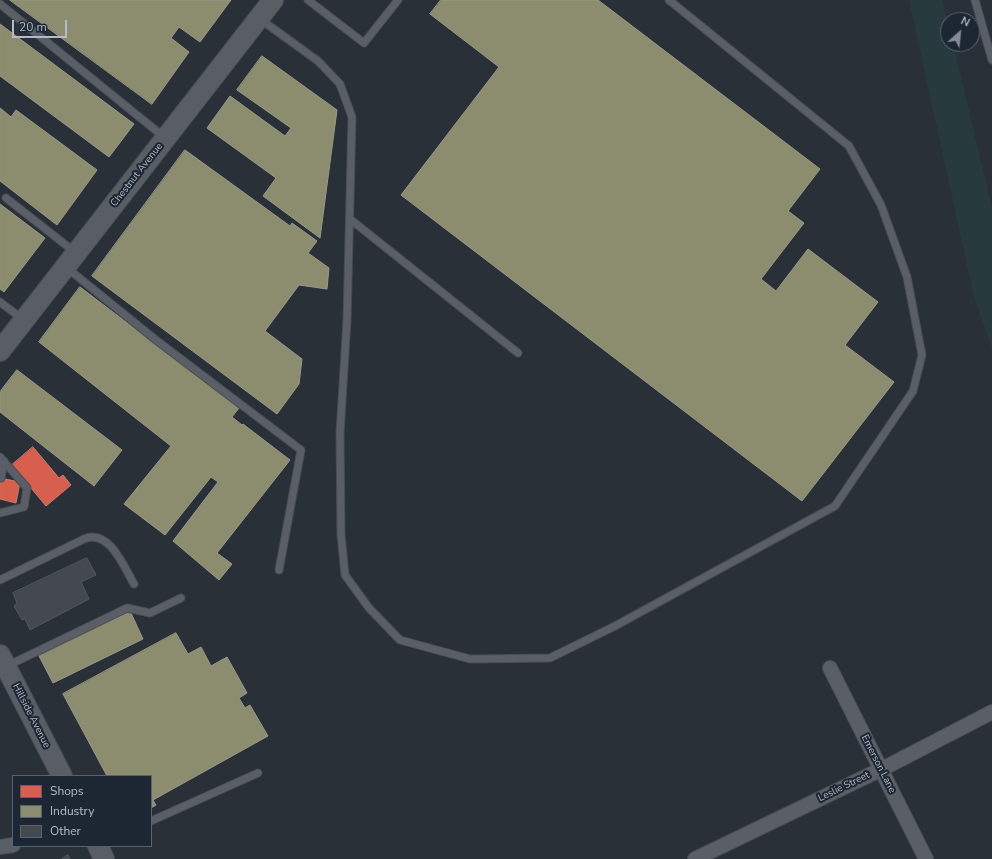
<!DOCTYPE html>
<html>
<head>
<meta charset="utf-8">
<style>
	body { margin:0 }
	#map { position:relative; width:992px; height:859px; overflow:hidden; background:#2a3038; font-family:"Nunito Sans",sans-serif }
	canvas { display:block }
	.legend { position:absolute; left:12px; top:775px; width:140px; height:72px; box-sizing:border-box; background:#1d2633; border:1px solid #59626f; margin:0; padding:5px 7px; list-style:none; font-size:12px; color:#b4bcc9 }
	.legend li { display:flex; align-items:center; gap:8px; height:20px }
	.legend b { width:20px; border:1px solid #59626f }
	.north { position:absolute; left:940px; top:12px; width:40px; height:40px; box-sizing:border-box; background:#1d2633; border:1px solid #59626f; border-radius:50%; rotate:27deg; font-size:11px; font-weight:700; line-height:16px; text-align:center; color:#b4bcc9 }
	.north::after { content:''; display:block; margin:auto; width:14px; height:18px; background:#848b96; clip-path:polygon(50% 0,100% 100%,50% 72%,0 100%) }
	.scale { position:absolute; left:12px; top:20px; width:55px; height:18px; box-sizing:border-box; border:2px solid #b4bcc9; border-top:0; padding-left:5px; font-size:12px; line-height:14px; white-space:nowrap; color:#b4bcc9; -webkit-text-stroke:3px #1d2633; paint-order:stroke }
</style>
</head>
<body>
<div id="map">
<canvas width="992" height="859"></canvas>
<ul class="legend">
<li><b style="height:11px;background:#d6604d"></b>Shops</li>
<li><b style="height:11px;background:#8c8c6e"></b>Industry</li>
<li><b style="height:11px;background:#444950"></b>Other</li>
</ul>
<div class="north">N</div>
<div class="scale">20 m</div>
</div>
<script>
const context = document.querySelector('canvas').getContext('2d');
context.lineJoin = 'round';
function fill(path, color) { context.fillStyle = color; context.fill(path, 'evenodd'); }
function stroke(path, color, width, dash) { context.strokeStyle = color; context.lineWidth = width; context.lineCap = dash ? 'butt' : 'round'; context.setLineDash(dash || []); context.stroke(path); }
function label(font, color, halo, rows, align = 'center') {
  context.font = font + ' "Nunito Sans",sans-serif'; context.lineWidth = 4; context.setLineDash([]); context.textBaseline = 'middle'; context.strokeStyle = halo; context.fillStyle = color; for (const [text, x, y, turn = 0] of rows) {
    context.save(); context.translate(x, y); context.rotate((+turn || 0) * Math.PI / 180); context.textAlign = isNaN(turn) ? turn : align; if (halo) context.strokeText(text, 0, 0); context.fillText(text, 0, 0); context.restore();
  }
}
fill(new Path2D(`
	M 909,0 L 942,0 L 948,25 L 948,44 L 953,44 L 992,207 L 992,348 L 974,297 Z`), '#273a3e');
const shops = new Path2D(`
	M 33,447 L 59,478 L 63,475 L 71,485 L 46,506 L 12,465 Z
	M 0,478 L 20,482 L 16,503 L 0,499 Z`);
fill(shops, '#d6604d');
stroke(shops, '#cc7c72', 1);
const industry = new Path2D(`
	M 10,0 L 231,0 L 200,42 L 179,27 L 171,38 L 189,52 L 152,104 Z
	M 441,0 L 598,0 L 820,169 L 788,211 L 804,223 L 761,279 L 776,291 L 808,249 L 878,302 L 845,345 L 894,382 L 802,501 L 401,195 L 499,67 L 430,14 Z
	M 0,24 L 134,124 L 109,157 L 0,76 Z
	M 262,56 L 337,110 L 320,238 L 263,196 L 276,178 L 207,128 L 230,96 L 285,136 L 291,128 L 237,90 Z
	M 0,108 L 11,117 L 16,110 L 97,170 L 57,225 L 0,181 Z
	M 185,150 L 290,226 L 292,223 L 317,241 L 308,253 L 329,268 L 327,289 L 299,285 L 265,331 L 302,359 L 299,384 L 277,414 L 92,276 Z
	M 0,204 L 45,238 L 4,292 L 0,289 Z
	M 80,287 L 239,408 L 232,417 L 242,425 L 243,424 L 290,460 L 217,553 L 232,564 L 219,580 L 173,541 L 218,482 L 211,477 L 165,535 L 124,504 L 171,446 L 39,342 Z
	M 17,370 L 122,450 L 94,486 L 0,412 L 0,392 Z
	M 130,611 L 143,639 L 53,683 L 39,656 Z
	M 176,633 L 188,654 L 201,647 L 211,666 L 227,657 L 247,693 L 239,698 L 245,708 L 250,705 L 268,736 L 153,800 L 156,805 L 151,808 L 151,776 L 107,776 L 63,694 Z`);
fill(industry, '#8c8c6e');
stroke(industry, '#989a89', 1);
const building = new Path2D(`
	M 87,558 L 96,575 L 81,582 L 89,599 L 30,630 L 25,619 L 22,620 L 14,606 L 17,603 L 13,593 Z
	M 68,855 L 70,859 L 62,859 Z`);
fill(building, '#444950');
stroke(building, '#52575f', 1);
const lane = new Path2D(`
	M 308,0 L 364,43 L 398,0
	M 975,0 L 992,60
	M 0,4 L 164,137
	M 260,19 L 318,61 L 340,84 L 352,117 L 347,320 L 340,433 L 341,534 L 345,575 L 369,608 L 400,640 L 470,659 L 550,658 L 615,626 L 835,506 L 913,391 L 922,355 L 907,277 L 881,205 L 849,146 L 669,0
	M 6,198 L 76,253
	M 350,219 L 518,353
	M 67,268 L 156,340 L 301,450 L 279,570
	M 0,302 L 24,320
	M 0,457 L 27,488 L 24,507 L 0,513
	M 1,478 L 4,461
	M 0,580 L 84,539 C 109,528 124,567 134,584
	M 7,666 L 127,608 L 150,613 L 181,598
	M 151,821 L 258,773`);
const street = new Path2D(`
	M 830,668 L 926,859
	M 0,847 L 13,845
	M 695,859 L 886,767 L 992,712`);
const secondary = new Path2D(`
	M 0,351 L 273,0
	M 0,655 L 62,776
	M 98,846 L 104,859`);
stroke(lane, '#484c53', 9);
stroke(street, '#484c53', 16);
stroke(secondary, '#484c53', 22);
stroke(lane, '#5a5e66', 7);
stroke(street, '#5a5e66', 14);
stroke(secondary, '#595d64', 20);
label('10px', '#b4bcc9', '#1d2633', [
	["Chestnut Avenue",137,175,-52],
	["Hillside Avenue",31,716,63],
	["Emerson Lane",878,764,63],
	["Leslie Street",844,787,-26]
]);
</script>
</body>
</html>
